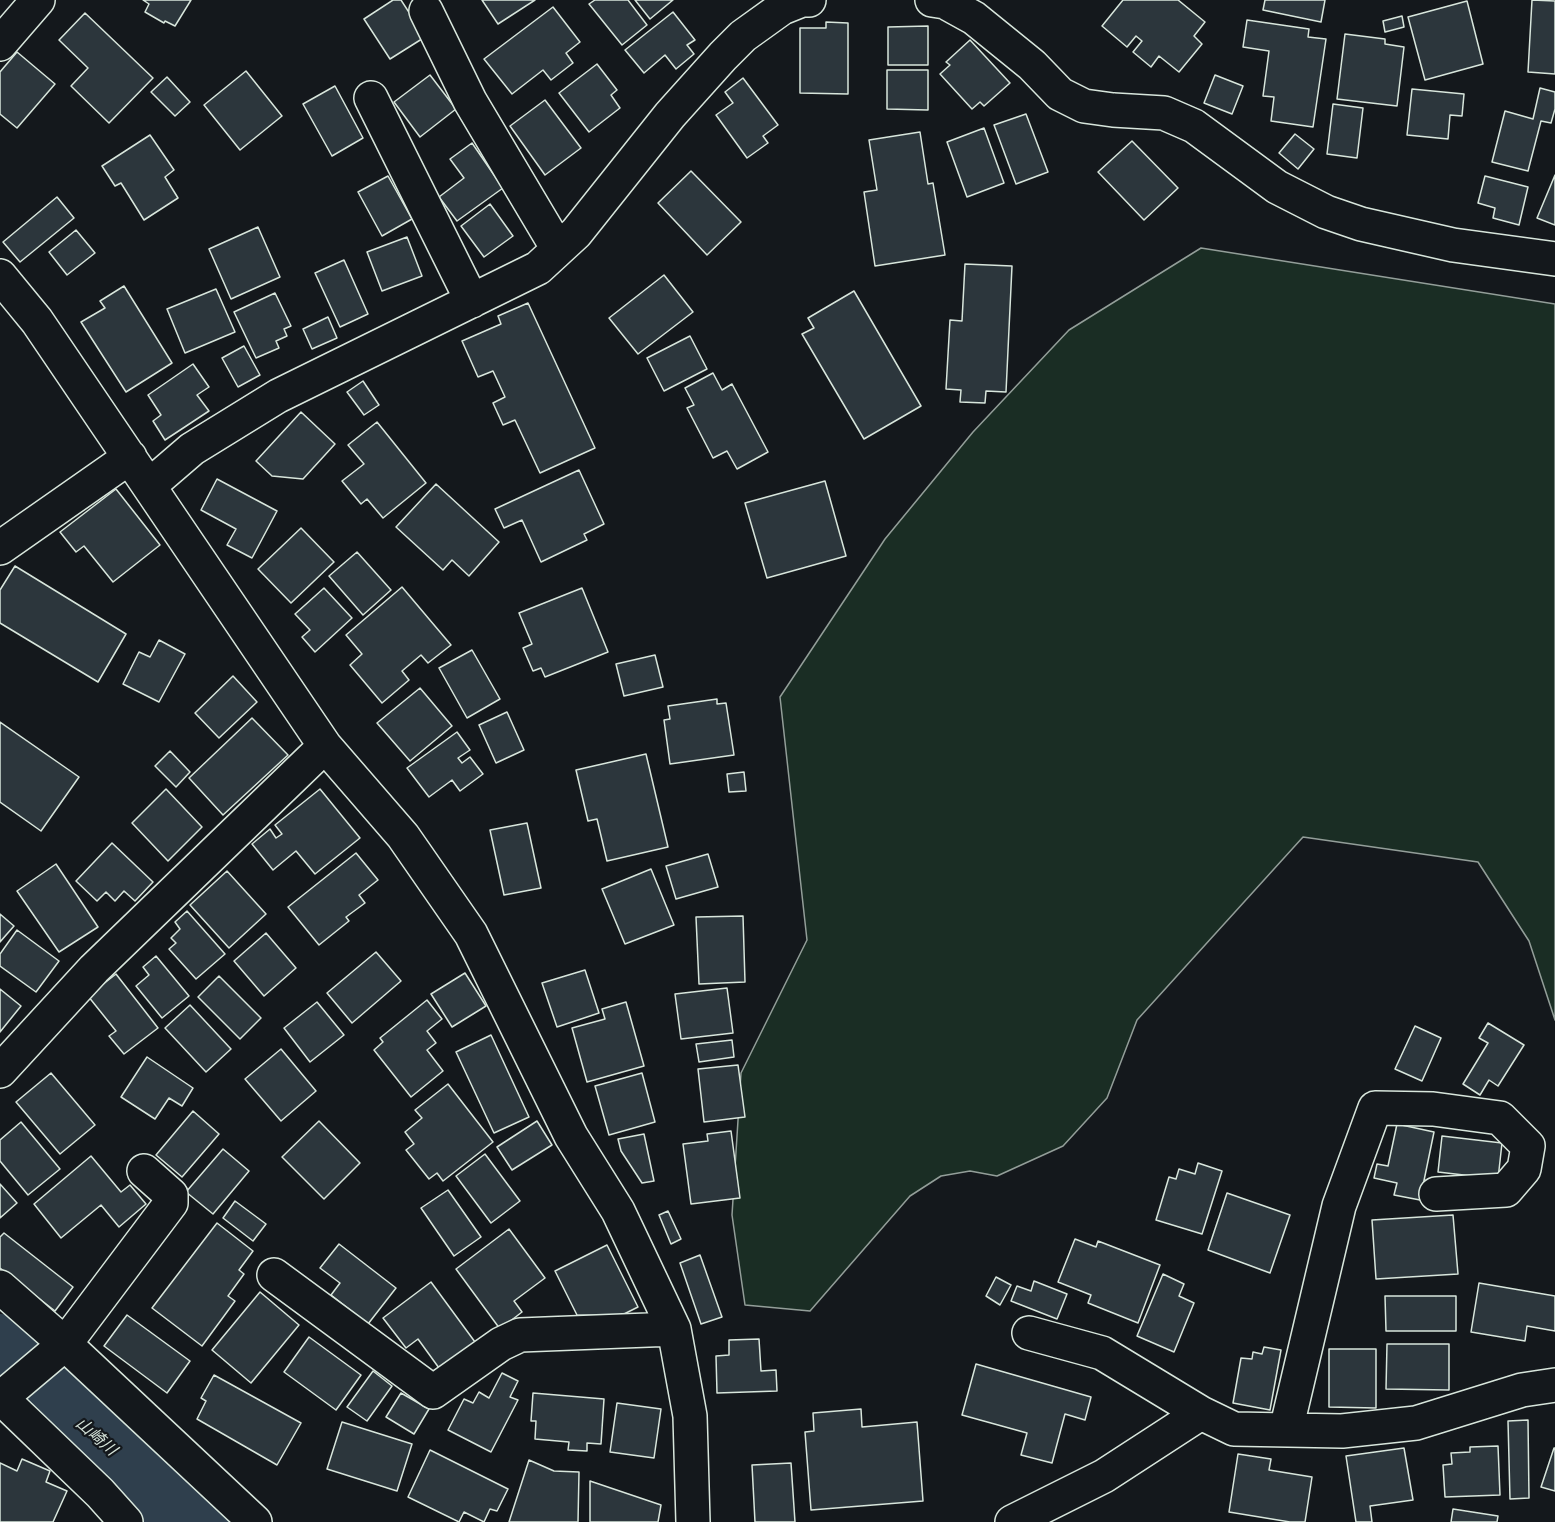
<!DOCTYPE html>
<html>
<head>
<meta charset="utf-8">
<style>
	body { margin:0 }
	canvas { display:block; background:#14181c }
</style>
</head>
<body>
<canvas width="1555" height="1522"></canvas>
<script>
const context = document.querySelector('canvas').getContext('2d');
context.lineJoin = 'round';
function fill(path, color) { context.fillStyle = color; context.fill(path, 'evenodd'); }
function stroke(path, color, width, dash) { context.strokeStyle = color; context.lineWidth = width; context.lineCap = dash ? 'butt' : 'round'; context.setLineDash(dash || []); context.stroke(path); }
function label(font, color, halo, rows, align = 'center') {
  context.font = font + ' "PT Sans Narrow","Noto Sans JP",sans-serif'; context.lineWidth = 4.5; context.setLineDash([]); context.textBaseline = 'middle'; context.strokeStyle = halo; context.fillStyle = color; for (const [text, x, y, turn = 0] of rows) {
    context.save(); context.translate(x, y); context.rotate((+turn || 0) * Math.PI / 180); context.textAlign = isNaN(turn) ? turn : align; if (halo) context.strokeText(text, 0, 0); context.fillText(text, 0, 0); context.restore();
  }
}
const green = new Path2D(`
	M 1201,248 L 1555,304 L 1555,1020 L 1529,941 L 1478,862 L 1303,837 L 1137,1020 L 1107,1098 L 1063,1146 L 997,1176 L 970,1171 L 941,1176 L 910,1196 L 810,1311 L 745,1305 L 732,1215 L 741,1073 L 807,940 L 780,697 L 885,539 L 973,432 L 1069,330 Z`);
fill(green, '#1a2d24');
stroke(green, '#939e99', 1.5);
stroke(new Path2D(`
	M 0,1352 L 66,1413 L 193,1522`), '#2f3f4d', 76);
const building = new Path2D(`
	M 143,0 L 191,0 L 175,26 L 165,21 L 164,23 L 145,12 L 149,4 Z
	M 393,0 L 401,0 L 425,37 L 390,59 L 364,19 Z
	M 482,0 L 535,0 L 498,24 Z
	M 595,0 L 628,0 L 647,25 L 622,45 L 589,4 Z
	M 635,0 L 673,0 L 650,19 Z
	M 1123,0 L 1178,0 L 1205,22 L 1194,36 L 1202,44 L 1179,72 L 1159,56 L 1151,67 L 1133,52 L 1142,41 L 1136,36 L 1127,47 L 1102,26 Z
	M 1265,0 L 1325,0 L 1321,22 L 1263,10 Z
	M 1532,0 L 1555,1 L 1555,74 L 1528,72 Z
	M 1467,1 L 1483,64 L 1425,80 L 1408,17 Z
	M 553,7 L 580,42 L 566,53 L 573,63 L 551,80 L 543,70 L 512,94 L 484,59 Z
	M 673,12 L 695,40 L 687,45 L 694,54 L 676,69 L 665,55 L 644,73 L 625,50 Z
	M 85,13 L 153,78 L 109,123 L 71,86 L 88,68 L 59,40 Z
	M 1402,16 L 1404,27 L 1385,32 L 1383,21 Z
	M 1247,20 L 1309,29 L 1308,37 L 1326,39 L 1313,127 L 1271,121 L 1274,97 L 1263,96 L 1269,51 L 1243,47 Z
	M 826,22 L 848,23 L 848,94 L 800,93 L 800,28 L 826,28 Z
	M 928,26 L 928,65 L 888,65 L 888,27 Z
	M 1345,34 L 1385,39 L 1385,44 L 1404,47 L 1397,106 L 1337,99 Z
	M 970,40 L 1010,83 L 984,106 L 980,102 L 972,109 L 940,74 L 950,65 L 946,62 Z
	M 17,52 L 55,84 L 17,128 L 0,114 L 0,72 Z
	M 597,64 L 617,90 L 611,95 L 620,108 L 589,132 L 559,93 Z
	M 887,70 L 928,70 L 928,110 L 887,109 Z
	M 246,71 L 282,116 L 240,150 L 204,105 Z
	M 430,75 L 456,109 L 420,137 L 394,102 Z
	M 1215,75 L 1243,86 L 1232,114 L 1204,103 Z
	M 167,77 L 190,102 L 175,116 L 151,92 Z
	M 743,78 L 778,125 L 763,136 L 768,143 L 747,158 L 716,115 L 733,103 L 725,92 Z
	M 335,86 L 363,138 L 332,156 L 303,104 Z
	M 1540,88 L 1555,92 L 1555,109 L 1551,123 L 1541,121 L 1528,171 L 1492,162 L 1505,111 L 1533,119 Z
	M 1412,89 L 1464,94 L 1462,116 L 1450,115 L 1448,139 L 1407,135 Z
	M 545,100 L 581,148 L 545,175 L 510,126 Z
	M 1333,104 L 1363,108 L 1357,158 L 1327,154 Z
	M 1026,114 L 1048,172 L 1016,184 L 994,125 Z
	M 984,128 L 1004,183 L 967,197 L 947,142 Z
	M 920,132 L 928,184 L 933,183 L 945,255 L 875,266 L 864,192 L 877,190 L 869,140 Z
	M 1295,134 L 1314,149 L 1298,169 L 1279,153 Z
	M 150,135 L 174,170 L 165,177 L 178,198 L 144,220 L 121,183 L 115,186 L 102,166 Z
	M 1132,141 L 1178,188 L 1144,220 L 1098,172 Z
	M 472,143 L 503,188 L 457,221 L 439,197 L 464,178 L 450,159 Z
	M 691,171 L 741,222 L 707,255 L 658,203 Z
	M 1555,175 L 1555,225 L 1537,218 Z
	M 388,176 L 412,219 L 382,236 L 358,192 Z
	M 1485,176 L 1528,187 L 1519,225 L 1493,218 L 1495,208 L 1478,203 Z
	M 57,197 L 74,218 L 20,262 L 3,242 Z
	M 490,204 L 513,236 L 484,257 L 461,226 Z
	M 258,227 L 280,277 L 231,299 L 209,249 Z
	M 76,230 L 95,253 L 67,275 L 49,252 Z
	M 407,237 L 422,276 L 382,291 L 367,252 Z
	M 344,260 L 368,314 L 340,327 L 315,273 Z
	M 965,264 L 1012,266 L 1006,392 L 986,391 L 985,403 L 960,402 L 961,390 L 946,389 L 950,320 L 962,321 Z
	M 664,275 L 693,312 L 638,354 L 609,318 Z
	M 124,286 L 172,363 L 126,392 L 81,322 L 105,308 L 100,301 Z
	M 216,289 L 235,332 L 185,353 L 167,309 Z
	M 854,291 L 921,406 L 864,439 L 802,334 L 814,328 L 808,318 Z
	M 275,293 L 291,326 L 284,329 L 287,336 L 276,341 L 279,348 L 256,358 L 234,312 Z
	M 528,303 L 595,448 L 540,473 L 515,420 L 503,425 L 493,403 L 505,397 L 493,371 L 478,377 L 462,341 L 501,324 L 498,316 Z
	M 328,317 L 337,338 L 312,349 L 303,329 Z
	M 690,336 L 707,369 L 664,391 L 647,358 Z
	M 244,346 L 260,375 L 238,387 L 222,358 Z
	M 193,364 L 209,387 L 197,395 L 209,411 L 165,440 L 153,421 L 161,415 L 148,395 Z
	M 713,373 L 722,390 L 732,384 L 768,452 L 737,469 L 727,451 L 713,458 L 687,408 L 694,405 L 685,388 Z
	M 363,381 L 379,405 L 364,415 L 347,392 Z
	M 301,412 L 335,444 L 303,479 L 272,476 L 256,461 Z
	M 377,422 L 426,483 L 383,518 L 367,499 L 361,504 L 342,481 L 364,464 L 348,445 Z
	M 579,470 L 604,524 L 584,534 L 587,540 L 541,562 L 522,520 L 504,528 L 495,509 Z
	M 217,479 L 277,511 L 252,558 L 227,545 L 236,529 L 201,510 Z
	M 825,481 L 846,556 L 767,578 L 745,503 Z
	M 436,484 L 499,542 L 469,576 L 452,560 L 443,570 L 396,527 Z
	M 116,489 L 160,545 L 113,582 L 84,546 L 76,552 L 60,532 Z
	M 301,528 L 334,562 L 291,603 L 258,569 Z
	M 357,552 L 391,590 L 363,615 L 329,576 Z
	M 15,566 L 126,634 L 98,682 L 0,623 L 0,590 Z
	M 402,587 L 451,645 L 428,663 L 421,655 L 402,671 L 409,680 L 382,703 L 350,665 L 362,654 L 346,635 Z
	M 324,588 L 352,618 L 315,652 L 302,637 L 310,630 L 295,614 Z
	M 582,588 L 608,652 L 545,677 L 541,668 L 533,671 L 523,648 L 532,644 L 519,613 Z
	M 159,640 L 185,654 L 159,702 L 123,684 L 139,652 L 150,657 Z
	M 472,650 L 500,699 L 467,718 L 439,668 Z
	M 655,655 L 663,687 L 624,696 L 616,664 Z
	M 233,676 L 257,702 L 219,738 L 195,713 Z
	M 420,688 L 452,726 L 410,761 L 377,723 Z
	M 717,699 L 717,704 L 726,703 L 734,755 L 670,764 L 664,720 L 670,719 L 668,706 Z
	M 507,712 L 524,750 L 496,763 L 479,725 Z
	M 252,718 L 288,755 L 223,815 L 189,778 Z
	M 0,722 L 79,777 L 41,831 L 0,802 Z
	M 457,732 L 470,750 L 458,758 L 462,763 L 470,757 L 483,774 L 460,791 L 452,780 L 429,797 L 407,768 Z
	M 170,751 L 190,772 L 176,787 L 155,766 Z
	M 646,754 L 668,847 L 607,861 L 597,819 L 588,821 L 576,770 Z
	M 744,772 L 746,791 L 729,792 L 727,774 Z
	M 166,789 L 202,827 L 168,861 L 132,823 Z
	M 320,789 L 360,838 L 315,874 L 296,851 L 273,870 L 252,844 L 270,829 L 276,838 L 282,834 L 275,825 Z
	M 527,823 L 541,888 L 504,895 L 490,830 Z
	M 112,843 L 153,882 L 135,901 L 124,891 L 115,901 L 106,892 L 97,901 L 76,881 Z
	M 356,853 L 378,880 L 359,895 L 365,903 L 346,917 L 349,921 L 319,945 L 288,907 Z
	M 708,854 L 718,887 L 676,899 L 666,866 Z
	M 56,864 L 98,927 L 59,952 L 17,891 Z
	M 651,869 L 674,925 L 625,944 L 602,889 Z
	M 227,871 L 266,914 L 229,948 L 190,905 Z
	M 187,911 L 225,954 L 196,979 L 169,949 L 176,943 L 171,938 L 180,929 L 175,922 Z
	M 0,914 L 14,926 L 0,942 Z
	M 743,916 L 745,982 L 699,984 L 696,917 Z
	M 17,930 L 59,961 L 36,992 L 0,966 L 0,954 Z
	M 266,933 L 296,968 L 264,996 L 234,961 Z
	M 376,952 L 401,981 L 352,1023 L 327,993 Z
	M 156,956 L 189,996 L 162,1018 L 136,986 L 149,975 L 143,967 Z
	M 585,970 L 599,1013 L 557,1027 L 542,983 Z
	M 465,973 L 486,1006 L 452,1027 L 431,994 Z
	M 116,974 L 158,1028 L 124,1054 L 109,1036 L 116,1031 L 88,996 Z
	M 219,976 L 261,1018 L 240,1039 L 198,997 Z
	M 727,988 L 733,1033 L 681,1039 L 675,994 Z
	M 0,989 L 21,1006 L 0,1032 Z
	M 427,1000 L 442,1019 L 427,1031 L 436,1043 L 427,1050 L 443,1071 L 411,1097 L 374,1050 L 383,1042 L 380,1038 Z
	M 317,1002 L 344,1035 L 310,1062 L 284,1028 Z
	M 626,1002 L 644,1066 L 587,1082 L 572,1028 L 605,1019 L 602,1009 Z
	M 190,1005 L 231,1049 L 206,1072 L 165,1028 Z
	M 1488,1023 L 1524,1045 L 1498,1086 L 1489,1080 L 1480,1095 L 1463,1084 L 1488,1043 L 1479,1038 Z
	M 1415,1026 L 1441,1038 L 1422,1081 L 1395,1069 Z
	M 491,1035 L 529,1117 L 494,1133 L 456,1052 Z
	M 732,1040 L 734,1057 L 699,1062 L 696,1044 Z
	M 281,1049 L 316,1091 L 281,1121 L 245,1079 Z
	M 147,1057 L 193,1088 L 182,1106 L 169,1098 L 155,1119 L 121,1097 Z
	M 738,1065 L 745,1117 L 704,1122 L 698,1069 Z
	M 51,1073 L 95,1125 L 60,1154 L 16,1102 Z
	M 642,1073 L 655,1122 L 609,1135 L 595,1086 Z
	M 448,1084 L 493,1142 L 443,1181 L 437,1173 L 429,1179 L 406,1150 L 414,1144 L 405,1132 L 422,1118 L 415,1110 Z
	M 193,1111 L 219,1134 L 182,1177 L 156,1155 Z
	M 319,1121 L 360,1163 L 324,1199 L 282,1157 Z
	M 537,1121 L 552,1145 L 512,1170 L 497,1147 Z
	M 21,1122 L 60,1169 L 28,1195 L 0,1161 L 0,1140 Z
	M 1397,1124 L 1434,1132 L 1420,1200 L 1394,1195 L 1397,1183 L 1374,1178 L 1377,1164 L 1388,1166 Z
	M 731,1131 L 740,1198 L 691,1204 L 683,1144 L 708,1141 L 707,1134 Z
	M 644,1134 L 654,1181 L 642,1183 L 621,1151 L 618,1139 Z
	M 1442,1136 L 1502,1143 L 1498,1179 L 1438,1172 Z
	M 223,1149 L 249,1171 L 213,1214 L 186,1192 Z
	M 485,1154 L 520,1201 L 491,1223 L 456,1176 Z
	M 91,1156 L 121,1192 L 130,1185 L 146,1204 L 119,1227 L 101,1205 L 61,1238 L 34,1204 Z
	M 1198,1163 L 1222,1171 L 1202,1234 L 1156,1220 L 1169,1177 L 1176,1179 L 1179,1169 L 1195,1174 Z
	M 0,1184 L 17,1203 L 0,1218 Z
	M 448,1190 L 481,1237 L 454,1256 L 421,1208 Z
	M 1227,1193 L 1290,1215 L 1270,1273 L 1208,1250 Z
	M 235,1201 L 266,1224 L 253,1241 L 223,1218 Z
	M 668,1211 L 681,1239 L 671,1244 L 659,1215 Z
	M 1453,1215 L 1458,1274 L 1376,1279 L 1372,1220 Z
	M 217,1223 L 253,1251 L 239,1270 L 244,1274 L 228,1296 L 235,1301 L 202,1346 L 152,1308 Z
	M 509,1229 L 545,1278 L 514,1301 L 522,1312 L 500,1329 L 456,1269 Z
	M 4,1233 L 73,1287 L 55,1311 L 0,1268 L 0,1237 Z
	M 1075,1239 L 1096,1247 L 1098,1241 L 1160,1265 L 1138,1323 L 1088,1303 L 1091,1295 L 1058,1282 Z
	M 339,1244 L 396,1288 L 368,1324 L 331,1295 L 340,1283 L 320,1268 Z
	M 607,1245 L 638,1307 L 620,1316 L 577,1315 L 555,1271 Z
	M 700,1255 L 722,1317 L 701,1324 L 680,1263 Z
	M 1163,1274 L 1184,1284 L 1179,1296 L 1194,1303 L 1174,1352 L 1137,1336 Z
	M 996,1277 L 1011,1285 L 1000,1305 L 986,1296 Z
	M 1034,1281 L 1067,1294 L 1057,1319 L 1011,1301 L 1017,1286 L 1031,1291 Z
	M 431,1282 L 475,1342 L 439,1368 L 418,1339 L 406,1348 L 383,1318 Z
	M 1479,1283 L 1555,1296 L 1555,1331 L 1527,1326 L 1525,1341 L 1471,1332 Z
	M 260,1292 L 299,1325 L 251,1383 L 212,1350 Z
	M 1385,1296 L 1456,1296 L 1456,1331 L 1386,1331 Z
	M 127,1315 L 190,1361 L 167,1393 L 104,1346 Z
	M 309,1337 L 361,1375 L 336,1410 L 284,1372 Z
	M 759,1339 L 761,1371 L 776,1370 L 777,1391 L 717,1393 L 716,1356 L 729,1355 L 729,1340 Z
	M 1387,1344 L 1449,1344 L 1449,1390 L 1386,1389 Z
	M 1264,1347 L 1281,1350 L 1270,1410 L 1233,1403 L 1241,1358 L 1252,1359 L 1253,1352 L 1262,1354 Z
	M 1329,1349 L 1376,1349 L 1376,1408 L 1329,1407 Z
	M 976,1364 L 1091,1397 L 1085,1420 L 1065,1414 L 1052,1463 L 1021,1455 L 1027,1433 L 962,1415 Z
	M 373,1371 L 392,1386 L 367,1421 L 347,1407 Z
	M 502,1373 L 518,1381 L 510,1397 L 518,1400 L 491,1452 L 448,1430 L 464,1399 L 473,1403 L 479,1392 L 489,1398 Z
	M 214,1375 L 301,1423 L 277,1465 L 197,1419 L 206,1401 L 201,1398 Z
	M 401,1393 L 429,1409 L 414,1434 L 386,1417 Z
	M 533,1393 L 604,1399 L 601,1444 L 587,1443 L 587,1451 L 568,1450 L 569,1442 L 535,1439 L 536,1421 L 531,1421 Z
	M 617,1403 L 661,1409 L 654,1458 L 610,1452 Z
	M 861,1409 L 862,1427 L 917,1422 L 923,1501 L 811,1510 L 805,1432 L 814,1431 L 813,1413 Z
	M 1528,1420 L 1529,1498 L 1510,1499 L 1508,1421 Z
	M 342,1422 L 412,1444 L 397,1491 L 327,1469 Z
	M 1498,1446 L 1500,1495 L 1445,1497 L 1443,1465 L 1452,1464 L 1451,1453 L 1470,1452 L 1470,1447 Z
	M 1404,1448 L 1413,1500 L 1370,1506 L 1372,1522 L 1356,1522 L 1346,1456 Z
	M 1554,1448 L 1555,1448 L 1555,1491 L 1541,1487 Z
	M 430,1450 L 508,1489 L 497,1511 L 490,1509 L 484,1522 L 464,1512 L 459,1522 L 408,1497 Z
	M 1238,1454 L 1271,1459 L 1269,1470 L 1312,1477 L 1305,1522 L 1290,1522 L 1229,1512 Z
	M 22,1459 L 50,1471 L 46,1482 L 67,1491 L 53,1522 L 0,1522 L 0,1463 L 17,1471 Z
	M 529,1460 L 554,1471 L 579,1472 L 578,1522 L 509,1522 Z
	M 791,1463 L 795,1522 L 755,1522 L 752,1465 Z
	M 590,1481 L 661,1505 L 658,1522 L 590,1522 Z
	M 1453,1509 L 1498,1516 L 1497,1522 L 1451,1522 Z`);
fill(building, '#2c363c');
stroke(building, '#d8e6dc', 1.5);
const minor = new Path2D(`
	M 932,0 L 945,2 L 974,18 L 1032,65 L 1060,94 L 1084,106 L 1113,110 L 1164,113 L 1194,126 L 1277,187 L 1326,212 L 1361,224 L 1453,245 L 1555,259
	M 426,11 L 470,101 L 558,249
	M 0,44 L 38,0
	M 371,98 L 472,301
	M 0,276 L 37,321 L 325,746 L 403,836 L 471,934 L 571,1136 L 618,1211 L 674,1329 L 690,1416 L 693,1522
	M 149,486 L 192,449 L 278,396 L 538,268 L 576,233 L 670,115 L 723,56 L 743,36 L 782,8 L 802,0 L 809,0
	M 0,548 L 130,457
	M 0,1071 L 94,969 L 325,746
	M 274,1275 L 433,1392 L 501,1344 L 520,1335 L 674,1329
	M 0,1287 L 65,1344 L 255,1522
	M 1029,1333 L 1102,1353 L 1201,1413
	M 0,1397 L 100,1493 L 126,1522
	M 1,1398 L 65,1344 L 171,1203 L 171,1195 L 144,1171
	M 1286,1430 L 1339,1206 L 1375,1108 L 1433,1109 L 1500,1118 L 1528,1146 L 1524,1169 L 1506,1190 L 1436,1194
	M 1012,1522 L 1104,1476 L 1201,1413 L 1234,1429 L 1342,1431 L 1416,1423 L 1522,1390 L 1555,1385`);
stroke(minor, '#d8e6dc', 36);
stroke(minor, '#14181c', 33);
label('italic 16px', '#d8e6dc', '#14181c', [
	["山崎川",96,1437,41]
]);
</script>
</body>
</html>
